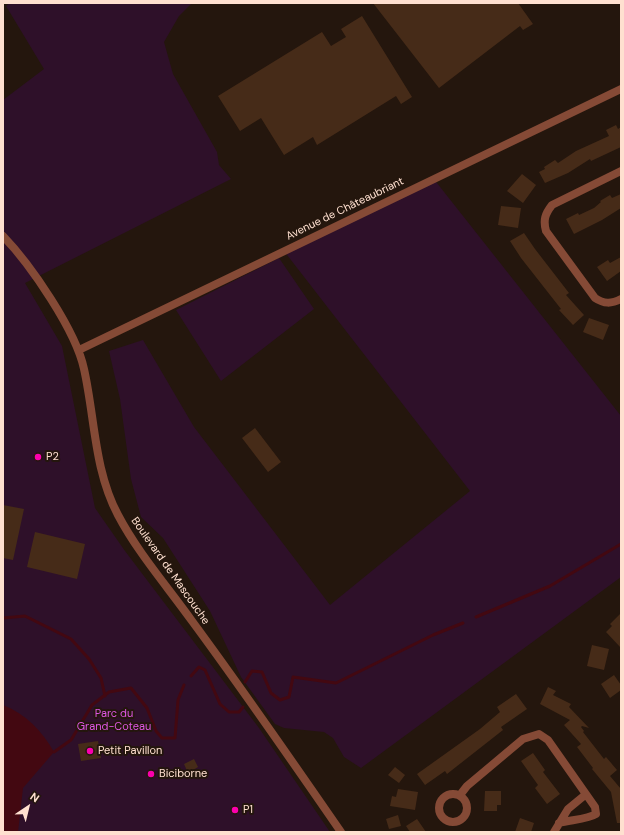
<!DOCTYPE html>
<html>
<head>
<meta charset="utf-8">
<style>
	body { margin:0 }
	#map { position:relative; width:624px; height:835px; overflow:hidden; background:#24160d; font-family:"DM Sans",sans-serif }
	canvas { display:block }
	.frame { position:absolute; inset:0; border:4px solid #ffe0d0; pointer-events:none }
	.north { position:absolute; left:8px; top:787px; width:40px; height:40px; -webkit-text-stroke:3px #24160d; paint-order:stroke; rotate:35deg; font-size:11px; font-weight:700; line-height:16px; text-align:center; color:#ffe0d0 }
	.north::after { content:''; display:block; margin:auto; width:14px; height:18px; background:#ffe0d0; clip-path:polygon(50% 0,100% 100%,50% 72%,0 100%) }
</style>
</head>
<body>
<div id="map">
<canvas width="624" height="835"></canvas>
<div class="frame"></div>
<div class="north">N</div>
</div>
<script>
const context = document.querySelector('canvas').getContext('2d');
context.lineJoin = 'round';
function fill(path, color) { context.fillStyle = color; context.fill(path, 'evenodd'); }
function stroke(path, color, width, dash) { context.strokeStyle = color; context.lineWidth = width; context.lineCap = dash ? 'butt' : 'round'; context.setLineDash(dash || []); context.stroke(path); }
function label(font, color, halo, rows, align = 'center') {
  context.font = font + ' "DM Sans",sans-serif'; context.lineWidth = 4; context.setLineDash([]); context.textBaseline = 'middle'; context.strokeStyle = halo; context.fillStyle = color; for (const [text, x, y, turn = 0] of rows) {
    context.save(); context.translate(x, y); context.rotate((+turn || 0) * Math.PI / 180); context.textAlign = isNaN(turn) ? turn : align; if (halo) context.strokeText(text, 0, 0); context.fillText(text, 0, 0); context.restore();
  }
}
fill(new Path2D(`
	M 10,3 L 192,3 L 179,16 L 164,42 L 173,74 L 217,152 L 219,165 L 231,179 L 25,283 L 62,346 L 95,508 L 125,551 L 259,728 L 330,832 L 3,832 L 3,100 L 44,69 L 6,6 Z
	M 433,178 L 621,416 L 621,577 L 361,768 L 344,757 L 333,738 L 324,732 L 284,728 L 275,724 L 241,677 L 210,611 L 163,538 L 141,517 L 131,479 L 120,399 L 109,351 L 143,340 L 194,427 L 330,605 L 470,491 L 284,251 Z
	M 279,258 L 314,309 L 221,381 L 176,310 Z`), '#2e1029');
fill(new Path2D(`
	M 3,705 C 26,714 42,731 54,752 L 23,788 L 18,832 L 3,832 Z`), '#430811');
stroke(new Path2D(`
	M 476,617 L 550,586 L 621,544
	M 3,618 L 25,616 L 71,639 L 89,659 L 101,678 L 105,696
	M 191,676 L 199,667 L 205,670 L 220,704 L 229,712 L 239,712 L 243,707
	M 245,682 L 252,671 L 262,672 L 271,693 L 280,700 L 289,697 L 293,677 L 336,683 L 433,635 L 463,623
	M 54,752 L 71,740 L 92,705 L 109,692 L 131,688 L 147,708 L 156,731 L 162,738 L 175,738 L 178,700 L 184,685`), '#430811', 3);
fill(new Path2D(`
	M 373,3 L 518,3 L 533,24 L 523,30 L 520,26 L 439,88 Z
	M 362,16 L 412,97 L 401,104 L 396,96 L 317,145 L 313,137 L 284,155 L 261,118 L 240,131 L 218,96 L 322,32 L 331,46 L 346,37 L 341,29 Z
	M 616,125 L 618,129 L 621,127 L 621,147 L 591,161 L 590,159 L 568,173 L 545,183 L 539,172 L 545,169 L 544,167 L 555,160 L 558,163 L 576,151 L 609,136 L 606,130 Z
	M 522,174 L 536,185 L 523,203 L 507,191 Z
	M 621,194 L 621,208 L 602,220 L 574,234 L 566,219 L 578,213 L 579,215 L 594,208 L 601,202 L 600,201 L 610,195 L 612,198 Z
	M 501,206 L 521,208 L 518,228 L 498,225 Z
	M 524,233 L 535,249 L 569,293 L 566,295 L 584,315 L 573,325 L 559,310 L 561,309 L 521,258 L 510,241 Z
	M 621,257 L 621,271 L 607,281 L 597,267 L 608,260 L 610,263 Z
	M 589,318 L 609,325 L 603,340 L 583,332 Z
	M 255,428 L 281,462 L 268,472 L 242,438 Z
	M 3,505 L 24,509 L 13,560 L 3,558 Z
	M 35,532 L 85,544 L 77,579 L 27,567 Z
	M 621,613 L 621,648 L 606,632 L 612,626 L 610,624 Z
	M 592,645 L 609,649 L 604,670 L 587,666 Z
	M 614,675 L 621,685 L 621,690 L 610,698 L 601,684 Z
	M 548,687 L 556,691 L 553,695 L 571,704 L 569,707 L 589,728 L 582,726 L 581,727 L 584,731 L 583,732 L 604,759 L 606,757 L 617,770 L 610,776 L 621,789 L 621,823 L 617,823 L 611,792 L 592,769 L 593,768 L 577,747 L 581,744 L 564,725 L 570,720 L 540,704 Z
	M 516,694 L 527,709 L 501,727 L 503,730 L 447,774 L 445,771 L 425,785 L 417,774 L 480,729 L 500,712 L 497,707 Z
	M 98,741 L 101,758 L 81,761 L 78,744 Z
	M 533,753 L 545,770 L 543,772 L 560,794 L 547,804 L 535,788 L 538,785 L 521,761 Z
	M 194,759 L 198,767 L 188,773 L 184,764 Z
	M 395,767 L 405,775 L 399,783 L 388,775 Z
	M 398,789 L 418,792 L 415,810 L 390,806 L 392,796 L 396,797 Z
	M 485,791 L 501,791 L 501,805 L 497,805 L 497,811 L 484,811 Z
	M 398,815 L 401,826 L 389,829 L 386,819 Z
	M 520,818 L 534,823 L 531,832 L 515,832 Z
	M 417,819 L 426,832 L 410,832 L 406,826 Z`), '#462b18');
stroke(new Path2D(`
	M 621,171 L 552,205 C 545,214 543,220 546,231 L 595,298 C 604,304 611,304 621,299
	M439 808a14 14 0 1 1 28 0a14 14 0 1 1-28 0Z
	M 460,795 L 467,786 L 523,739 L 539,734 L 548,740 L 595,807 L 596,814 C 589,819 570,820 559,823
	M 554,832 L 568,809 L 585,795`), '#854a36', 8);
stroke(new Path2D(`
	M 3,236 C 31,265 76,331 84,369 C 95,418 94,470 118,515 C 138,553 167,586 192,621 C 243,690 292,761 341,832
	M 79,350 L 621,89`), '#854a36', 8);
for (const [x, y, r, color] of [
	[38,457,4,"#fb00ad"],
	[90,751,4,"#fb00ad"],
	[151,774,4,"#fb00ad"],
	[235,810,4,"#fb00ad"]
]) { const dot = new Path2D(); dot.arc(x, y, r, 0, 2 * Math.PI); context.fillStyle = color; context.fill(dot); stroke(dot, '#24160d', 1.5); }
label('11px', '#ffe0d0', '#24160d', [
	["Avenue de Châteaubriant",345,209,-26],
	["Boulevard de Mascouche",170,571,55]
]);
label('11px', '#ffe0d0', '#24160d', [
	["P2",46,457],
	["Petit Pavillon",98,751],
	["Biciborne",159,774],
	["P1",243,810]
], 'left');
label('11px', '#df57e4', '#24160d', [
	["Parc du",114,714],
	["Grand-Coteau",114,727]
]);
</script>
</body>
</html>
